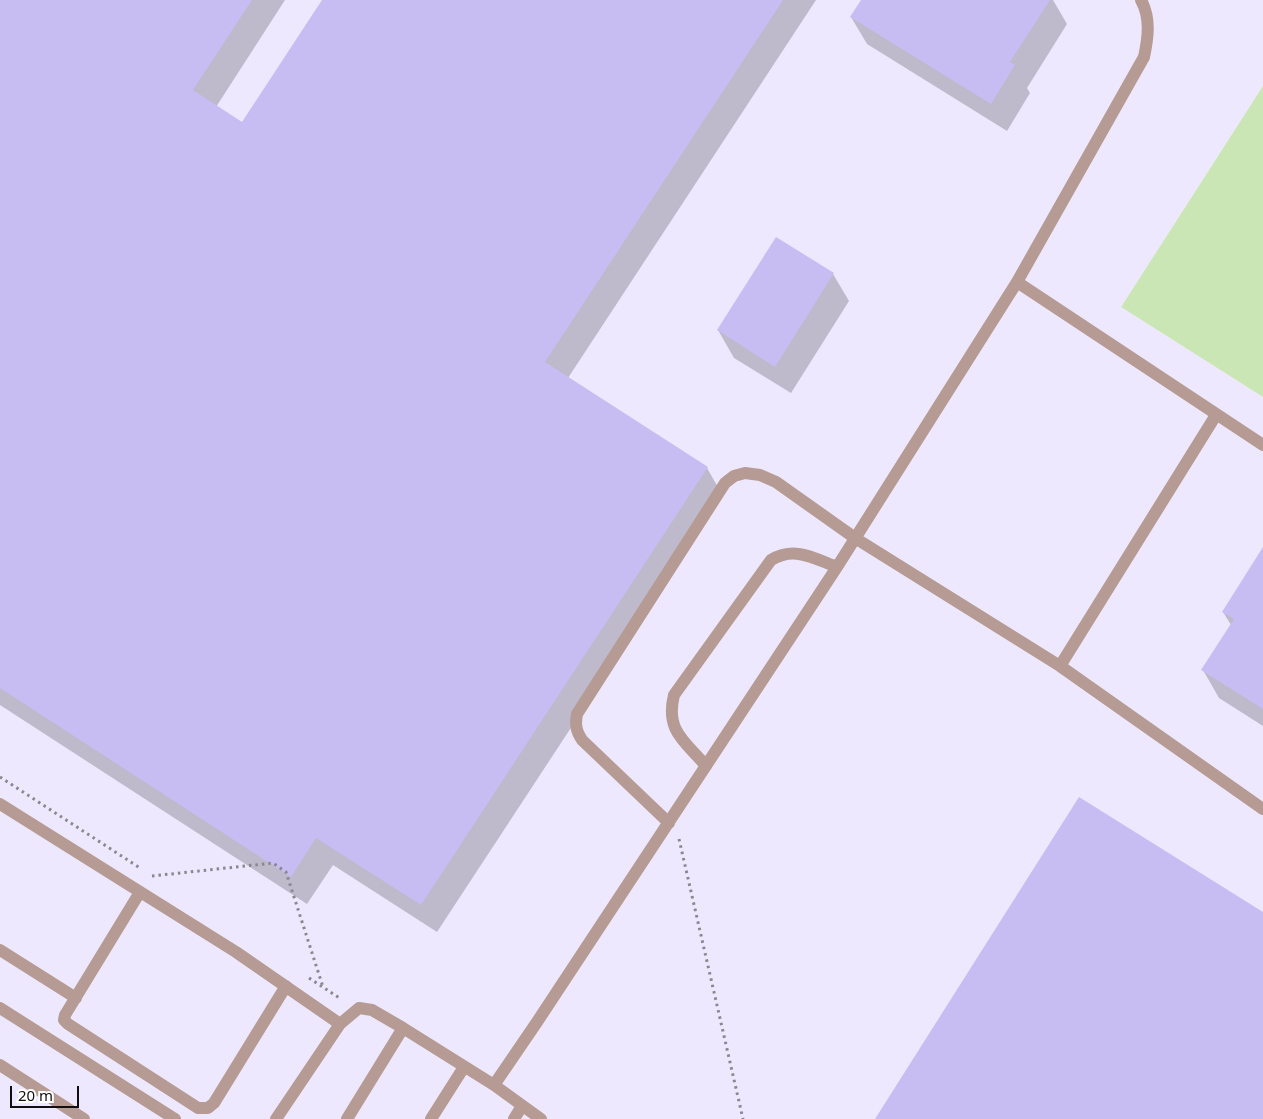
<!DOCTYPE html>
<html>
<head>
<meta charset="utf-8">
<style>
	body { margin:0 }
	#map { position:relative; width:1263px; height:1119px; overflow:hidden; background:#f6f4fe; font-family:"Noto Sans",sans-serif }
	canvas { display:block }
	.scale { position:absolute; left:10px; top:1086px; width:69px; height:22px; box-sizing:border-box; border:2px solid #0f0f12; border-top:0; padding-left:6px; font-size:15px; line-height:18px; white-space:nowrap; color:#0f0f12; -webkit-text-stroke:4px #fff; paint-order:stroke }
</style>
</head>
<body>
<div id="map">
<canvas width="1263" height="1119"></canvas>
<div class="scale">20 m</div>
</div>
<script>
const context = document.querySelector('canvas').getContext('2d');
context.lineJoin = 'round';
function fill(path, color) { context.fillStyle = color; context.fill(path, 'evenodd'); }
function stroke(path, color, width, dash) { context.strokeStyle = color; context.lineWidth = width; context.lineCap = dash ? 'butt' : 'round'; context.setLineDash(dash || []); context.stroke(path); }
fill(new Path2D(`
	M 0,0 L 1263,0 L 1263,86 L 1121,307 L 1263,397 L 1263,1119 L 0,1119 Z`), '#eee8fe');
fill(new Path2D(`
	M 1263,86 L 1263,397 L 1121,307 Z`), '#cae6b4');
fill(new Path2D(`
	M 0,0 L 285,0 L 216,107 L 242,124 L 323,0 L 816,0 L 568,378 L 707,468 L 723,496 L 437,932 L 333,865 L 307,904 L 0,705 Z
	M 862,0 L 1053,0 L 1067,24 L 1027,88 L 1030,93 L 1007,131 L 867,44 L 851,17 Z
	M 833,274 L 849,301 L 791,393 L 734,358 L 718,330 Z
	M 1263,549 L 1263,726 L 1219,698 L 1203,670 L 1231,625 L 1223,612 Z`), '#0003');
fill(new Path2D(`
	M 0,0 L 252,0 L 193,90 L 242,122 L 322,0 L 783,0 L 545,362 L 708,467 L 421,905 L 316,838 L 291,877 L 0,688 Z
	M 861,0 L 1050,0 L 1010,62 L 1015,65 L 991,104 L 850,17 Z
	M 776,237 L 834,273 L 775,367 L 717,330 Z
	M 1263,547 L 1263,709 L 1201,670 L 1234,619 L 1222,612 Z
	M 1079,797 L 1263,912 L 1263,1119 L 875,1119 Z`), '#c8bdf2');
stroke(new Path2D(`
	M 0,777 L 140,868
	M 679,839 L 743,1119
	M 152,876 L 273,863 L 286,872 L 323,987
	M 309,978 L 341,999`), '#89888f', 3, [2.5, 4]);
stroke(new Path2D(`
	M 1017,282 L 1263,445
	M 1060,666 L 1216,415
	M 706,766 C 685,741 665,731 674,695 L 771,560 C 795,546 813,558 837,567
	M 0,804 L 236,952 L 340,1024
	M 669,823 L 582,740 C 576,731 575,725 577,714 L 725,483 L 734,476 L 745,473 L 760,475 L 776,482 L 855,538 L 1060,666 L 1263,809
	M 140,892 L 65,1015 L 64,1020 L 68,1024 L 198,1108 L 208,1108 L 214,1103 L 286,986
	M 0,950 L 76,998
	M 0,1008 L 175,1119
	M 0,1065 L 84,1119
	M 494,1085 L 537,1022 L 837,567 L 1017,282 L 1144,57 C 1148,38 1151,18 1141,0
	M 276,1119 L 340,1024 L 359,1008 L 372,1010 L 403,1028 L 494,1085 L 541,1119
	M 347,1119 L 403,1028
	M 431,1119 L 464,1067
	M 514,1119 L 522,1106`), '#b69b94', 12);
</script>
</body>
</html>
